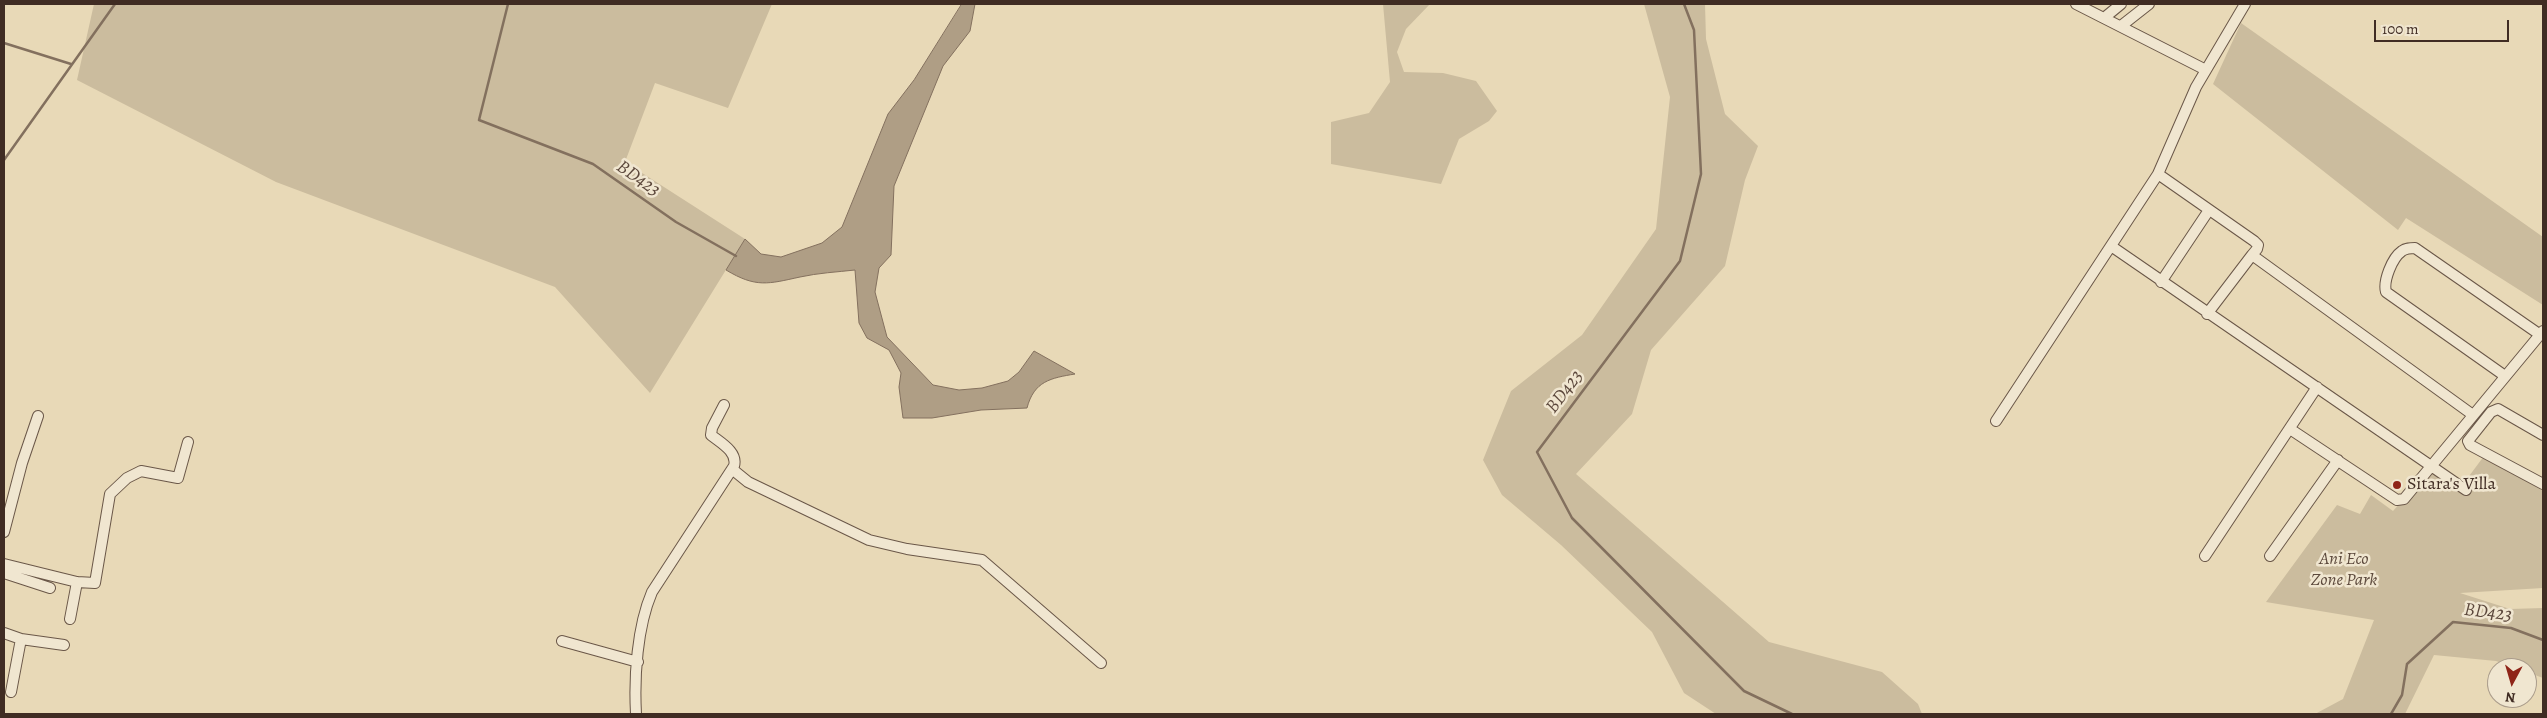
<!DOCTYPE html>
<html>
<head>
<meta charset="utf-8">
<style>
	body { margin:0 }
	#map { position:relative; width:2547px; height:718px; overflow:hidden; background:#e8d9b7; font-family:Alegreya,serif }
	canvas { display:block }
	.frame { position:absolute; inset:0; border:5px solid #402c23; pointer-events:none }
	.north { position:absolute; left:2487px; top:658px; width:50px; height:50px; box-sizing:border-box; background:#f0e6d0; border:1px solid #aa9c8b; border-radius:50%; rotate:186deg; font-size:14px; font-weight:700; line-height:20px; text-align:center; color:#402c23 }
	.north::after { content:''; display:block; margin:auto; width:18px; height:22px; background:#8f2418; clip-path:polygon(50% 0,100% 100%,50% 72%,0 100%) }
	.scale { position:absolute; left:2374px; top:20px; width:135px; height:22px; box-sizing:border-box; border:2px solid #402c23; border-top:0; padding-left:6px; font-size:15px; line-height:18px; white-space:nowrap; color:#402c23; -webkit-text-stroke:4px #f0e6d0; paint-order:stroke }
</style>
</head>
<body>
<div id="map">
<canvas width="2547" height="718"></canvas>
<div class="frame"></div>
<div class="north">N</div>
<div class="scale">100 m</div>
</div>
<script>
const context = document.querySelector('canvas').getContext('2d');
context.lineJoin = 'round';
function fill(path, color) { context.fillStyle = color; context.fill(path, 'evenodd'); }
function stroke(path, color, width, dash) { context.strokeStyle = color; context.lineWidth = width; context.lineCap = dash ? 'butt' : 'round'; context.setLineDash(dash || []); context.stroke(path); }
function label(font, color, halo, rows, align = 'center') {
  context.font = font + ' Alegreya,serif'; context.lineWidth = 5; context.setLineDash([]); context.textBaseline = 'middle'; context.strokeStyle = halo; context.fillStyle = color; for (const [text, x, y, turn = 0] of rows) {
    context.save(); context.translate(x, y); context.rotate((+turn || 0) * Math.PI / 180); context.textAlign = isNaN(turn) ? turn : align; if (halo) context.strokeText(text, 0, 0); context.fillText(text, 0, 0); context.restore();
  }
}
fill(new Path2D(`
	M 94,4 L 772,4 L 728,108 L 655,83 L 625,162 L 745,239 L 650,393 L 555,287 L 276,182 L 77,80 Z
	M 1383,4 L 1430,4 L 1406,29 L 1397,52 L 1404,72 L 1443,73 L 1476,81 L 1497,111 L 1489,121 L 1459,139 L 1441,184 L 1331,164 L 1331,122 L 1369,113 L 1390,82 Z
	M 1644,4 L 1705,4 L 1706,39 L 1725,114 L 1758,146 L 1745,180 L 1725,266 L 1651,350 L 1632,414 L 1576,474 L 1769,642 L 1882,672 L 1918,704 L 1922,714 L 1716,714 L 1684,693 L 1652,632 L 1561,545 L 1502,495 L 1483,460 L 1511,391 L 1582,335 L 1656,229 L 1670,97 Z
	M 2241,23 L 2543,237 L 2543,305 L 2406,218 L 2398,230 L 2213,84 Z
	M 2484,456 L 2543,491 L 2543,588 L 2460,593 L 2510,609 L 2543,608 L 2543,678 L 2527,672 L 2527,668 L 2516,668 L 2496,661 L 2434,655 L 2405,714 L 2315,714 L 2343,699 L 2374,620 L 2266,602 L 2337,505 L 2360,514 L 2371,495 L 2393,511 L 2431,469 L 2458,491 Z`), '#cbbc9e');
const water = new Path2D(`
	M 962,4 L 975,4 L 970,31 L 943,66 L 894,186 L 891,255 L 879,268 L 875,292 L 887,337 L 933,385 L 959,390 L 982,388 L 1008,381 L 1019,372 L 1034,351 L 1075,374 C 1051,378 1034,381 1027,408 L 981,410 L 932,418 L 903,418 L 899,387 L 901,373 L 889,350 L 867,338 L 859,323 L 855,270 C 837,272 818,273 800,277 C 768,284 756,288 726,270 L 745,239 L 761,254 L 781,257 L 822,243 L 842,227 L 888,114 L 914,80 Z`);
fill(water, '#af9e85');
stroke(water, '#83705e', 1);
stroke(new Path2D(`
	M 508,4 L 479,120 L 593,164 L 676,222 L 736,256
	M 1684,4 L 1694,30 L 1701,174 L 1680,261 L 1537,452 L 1572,518 L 1744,691 L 1792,714
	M 4,43 L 71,64
	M 4,160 L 115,4
	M 2391,714 L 2402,695 L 2407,664 L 2453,622 L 2511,628 L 2543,640`), '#83705e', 2.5);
const minor = new Path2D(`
	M 2076,4 L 2206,70
	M 2104,18 L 2121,4
	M 2121,26 L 2149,4
	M 2158,174 L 2254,241 L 2258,245 L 2257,249 L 2252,255
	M 2111,246 L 2466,490
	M 2161,282 L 2209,210
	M 2207,314 L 2252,255 L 2473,415
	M 2505,376 L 2386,292 C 2383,281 2392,258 2402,251 C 2406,248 2410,248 2415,248 L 2539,334
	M 1996,421 L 2158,174 L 2196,87 L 2245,4
	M 2290,429 L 2397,500 L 2404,499 L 2543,331
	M 2543,435 L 2498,409 L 2491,412 L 2468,441 L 2470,445 L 2543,484
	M 732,469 L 748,482 L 869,540 L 907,549 L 982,560 L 1101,663
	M 4,532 L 22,463 L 38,416
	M 2205,556 L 2317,387
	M 2270,556 L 2338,460
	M 4,564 L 77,582 L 95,583 L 110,494 L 127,478 L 141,471 L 178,478 L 188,442
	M 4,573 L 50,588
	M 70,619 L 77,582
	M 4,633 L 21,639 L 11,692
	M 21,639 L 64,645
	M 562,641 L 638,662
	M 636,714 C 634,677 637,627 652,592 L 734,466 C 738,452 721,443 711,435 L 712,428 L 724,405`);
stroke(minor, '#6a5748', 12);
stroke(minor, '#f0e6d0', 10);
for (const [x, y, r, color] of [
	[2397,485,5,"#8f2418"]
]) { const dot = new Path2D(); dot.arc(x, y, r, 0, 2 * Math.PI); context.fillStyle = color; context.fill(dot); stroke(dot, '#f0e6d0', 2); }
label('18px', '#402c23', '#f0e6d0', [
	["Sitara's Villa",2407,485]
], 'left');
label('italic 18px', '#5c493c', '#f0e6d0', [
	["Ani Eco",2344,560],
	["Zone Park",2344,581]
]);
label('italic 19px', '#5c483c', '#f0e6d0', [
	["BD423",638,179,35],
	["BD423",1565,392,-53],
	["BD423",2488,613,7]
]);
</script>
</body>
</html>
